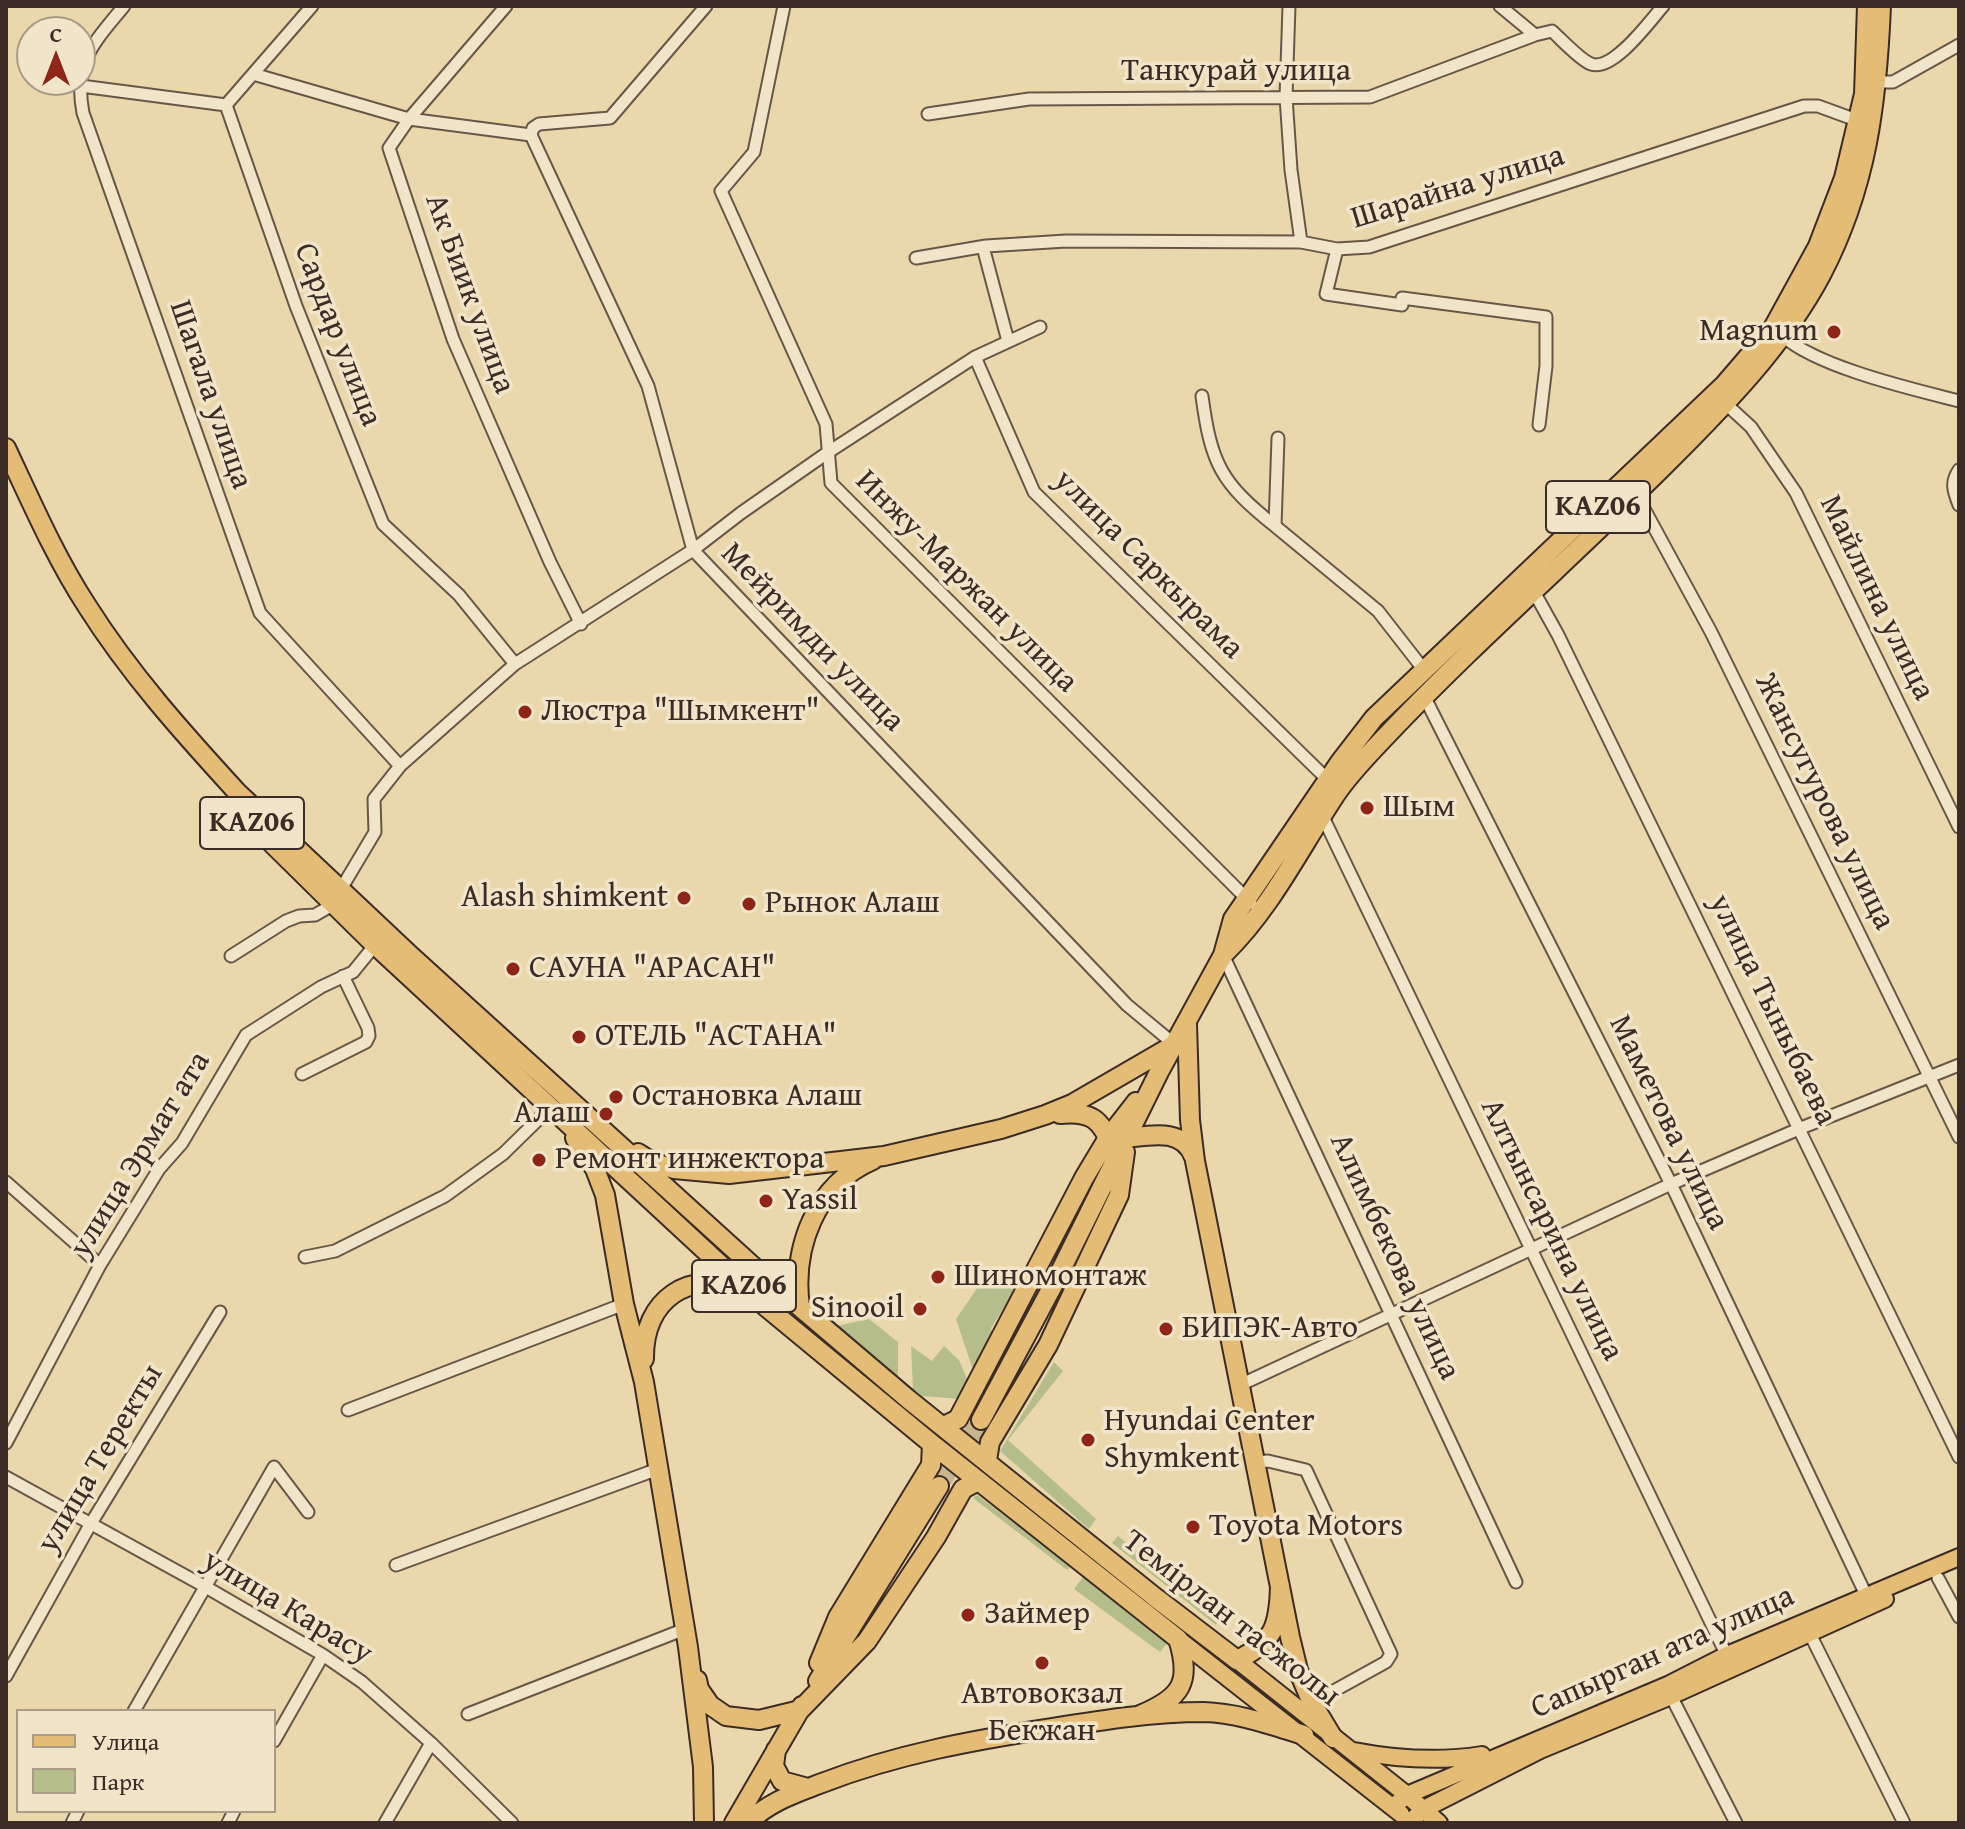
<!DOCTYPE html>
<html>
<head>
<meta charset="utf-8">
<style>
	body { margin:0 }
	#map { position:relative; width:1965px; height:1829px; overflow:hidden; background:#ead7ac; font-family:"Gentium Book Plus",serif }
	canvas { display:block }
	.frame { position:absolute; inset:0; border:8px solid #3c2c26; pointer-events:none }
	.legend { position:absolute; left:16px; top:1709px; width:260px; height:104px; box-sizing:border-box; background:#f1e5c9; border:2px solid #a99b88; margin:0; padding:10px 14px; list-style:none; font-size:24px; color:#3c2c26 }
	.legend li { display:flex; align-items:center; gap:16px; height:40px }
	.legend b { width:40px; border:2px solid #a99b88 }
	.north { position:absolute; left:16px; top:16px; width:80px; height:80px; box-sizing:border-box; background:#f1e5c9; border:2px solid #a99b88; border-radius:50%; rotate:0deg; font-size:22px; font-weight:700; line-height:32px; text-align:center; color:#3c2c26 }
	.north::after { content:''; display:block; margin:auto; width:28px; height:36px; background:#8f2418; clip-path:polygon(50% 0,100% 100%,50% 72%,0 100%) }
</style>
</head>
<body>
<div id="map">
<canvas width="1965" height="1829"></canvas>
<div class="frame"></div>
<ul class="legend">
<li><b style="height:10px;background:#e5bc76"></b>Улица</li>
<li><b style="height:22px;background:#b5be8a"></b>Парк</li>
</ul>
<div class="north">С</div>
</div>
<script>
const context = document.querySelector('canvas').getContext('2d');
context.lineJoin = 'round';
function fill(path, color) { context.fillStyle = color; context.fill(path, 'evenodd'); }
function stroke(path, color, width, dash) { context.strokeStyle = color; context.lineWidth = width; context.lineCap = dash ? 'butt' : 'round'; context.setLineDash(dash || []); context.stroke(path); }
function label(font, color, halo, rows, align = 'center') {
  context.font = font + ' "Gentium Book Plus",serif'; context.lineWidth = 7; context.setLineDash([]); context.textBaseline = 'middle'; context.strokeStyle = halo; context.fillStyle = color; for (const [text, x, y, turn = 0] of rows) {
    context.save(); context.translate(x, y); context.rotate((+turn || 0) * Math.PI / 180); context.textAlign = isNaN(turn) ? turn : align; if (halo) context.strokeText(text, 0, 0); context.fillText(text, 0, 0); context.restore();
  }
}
fill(new Path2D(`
	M 1037,1270 L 1022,1295 L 1011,1296 L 991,1328 L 994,1343 L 976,1379 L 956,1319 L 989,1271 Z
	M 869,1319 L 898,1342 L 898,1378 L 832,1327 Z
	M 911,1346 L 932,1361 L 944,1346 L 959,1360 L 972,1390 L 961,1399 L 922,1396 L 913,1389 Z
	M 1054,1362 L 1063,1371 L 1008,1440 L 1096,1519 L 1089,1529 L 1000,1451 Z
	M 977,1495 L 1071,1566 L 1067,1570 L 973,1498 Z
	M 1118,1536 L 1221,1618 L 1216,1625 L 1112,1543 Z
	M 1084,1576 L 1170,1640 L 1160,1652 L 1074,1589 Z`), '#b5be8a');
stroke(new Path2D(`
	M 939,1486 L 981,1420`), '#c7b591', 18, [18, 9]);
const minor = new Path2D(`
	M 124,6 C 94,43 73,61 83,113 L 260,613 L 400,766
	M 312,6 L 226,105 L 296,306 L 383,524 L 459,595 L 515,664
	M 506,6 L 409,119 L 389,148 L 453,339 L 550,562 L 581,624
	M 784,6 L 754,152 L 721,191 L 826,424 L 831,483 L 1251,903
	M 1289,6 L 1286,97 L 1291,170 L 1301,242
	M 1500,6 L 1535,35 L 1552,31 C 1561,39 1580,60 1591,64 C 1613,72 1650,21 1663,6
	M 253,74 L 409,119 L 531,135 L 533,128 L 539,124 L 610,118 L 706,6
	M 1878,82 L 1893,82 L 1959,45
	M 81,86 L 226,105
	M 928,114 L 1029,99 L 1370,97 L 1535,35
	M 531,135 L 648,386 L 693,550 L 1127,1005 L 1174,1044
	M 983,247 L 1008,341
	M 1337,249 L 1326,294 L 1402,305 L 1402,298 L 1546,317 L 1546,366 L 1539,425
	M 916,258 L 986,246 L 1066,241 L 1301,242 L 1337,249 L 1369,247 L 1804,106 L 1818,106 L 1859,121
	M 1783,336 C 1817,367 1912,389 1959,401
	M 975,357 L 1034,492 L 1328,780
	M 1202,396 C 1211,464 1221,483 1275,526 L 1278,438
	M 1726,404 L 1751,427 L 1796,493 L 1959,827
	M 1959,470 C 1950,483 1954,492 1959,505
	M 1636,494 L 1711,632 L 1959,1137
	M 1275,526 L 1378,611 L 1424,670
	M 1533,590 L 1558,635 L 1959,1457
	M 1423,694 L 1671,1184 L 1866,1595
	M 1322,815 L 1729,1660
	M 341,889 L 375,832 L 374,799 L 400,766 L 515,664 L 693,550 L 741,513 L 827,453 L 975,357 L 1040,327
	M 1223,955 L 1516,1582
	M 231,956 L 286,921 L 299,916 L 315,915 L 334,904
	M 302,1074 L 366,1042 L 369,1036 L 368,1028 L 343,976
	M 6,1182 L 100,1265
	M 305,1257 L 335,1251 L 445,1196 L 503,1154 L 551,1107
	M 1240,1385 L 1671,1184 L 1801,1128 L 1959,1065
	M 348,1410 L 624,1304
	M 6,1443 L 100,1265 L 159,1169 L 182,1143 L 246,1035 L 321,987 L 353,972 L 375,945
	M 1255,1462 L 1268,1461 L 1306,1470 L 1391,1654 L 1386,1662 L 1312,1703
	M 6,1477 L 204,1586 L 323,1655 L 362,1682 L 431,1743 L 512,1823
	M 396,1565 L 658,1469
	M 1938,1578 L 1959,1617
	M 1809,1632 L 1904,1823
	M 6,1676 L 90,1525 L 220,1312
	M 1671,1696 L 1736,1823
	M 134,1711 L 274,1467 L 308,1512
	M 468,1714 L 685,1629
	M 274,1741 L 323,1655
	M 72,1823 L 78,1811
	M 228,1823 L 234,1811
	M 385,1823 L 431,1743`);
const primary = new Path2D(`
	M 1178,1639 L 1401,1814
	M 1237,1660 L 1407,1795 L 1439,1823
	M 1354,1751 C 1396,1759 1439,1762 1482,1755
	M 1394,1806 L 1407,1795 L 1670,1684 L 1727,1655 L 1959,1557
	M 1410,1822 L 1424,1809 L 1540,1750 L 1671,1696 L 1885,1599`);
const trunk = new Path2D(`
	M 6,448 C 31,501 55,557 87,606 C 130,674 183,733 237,792 L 410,955 L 768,1280 L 908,1399 L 1156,1598 L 1237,1660 C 1274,1642 1279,1626 1280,1586
	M 234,806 L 375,945 L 765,1306 L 932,1444 L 1178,1639 C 1192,1683 1181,1698 1140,1715
	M 1225,953 C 1271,908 1300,848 1336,794 C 1350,773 1369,754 1387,735 C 1477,640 1576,554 1669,461 C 1725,405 1783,346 1821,275 C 1867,187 1877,103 1881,6
	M 1187,1024 L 1190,1120 L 1195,1161 L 1290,1637 L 1298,1670 L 1312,1703 L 1333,1738
	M 1060,1114 C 1091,1111 1101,1119 1112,1147
	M 575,1138 L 595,1169 L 605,1195 L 624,1304 L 644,1382 L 688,1647 L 703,1767 L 704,1823
	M 1127,1138 C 1152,1135 1183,1128 1194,1157
	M 638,1153 L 652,1162 L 674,1169 L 729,1174 L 884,1156 L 1001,1129 L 1045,1115 L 1072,1104 L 1172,1046
	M 800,1307 C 792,1248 815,1185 873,1160
	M 644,1359 C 643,1299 689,1269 744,1289
	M 981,1420 L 1058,1276 L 1159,1072 L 1223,955 L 1233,919 L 1340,762 L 1374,718 L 1724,385 L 1773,328 L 1818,246 L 1844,178 L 1864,94 L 1867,6
	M 944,1426 L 958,1419 L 1084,1178 L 1108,1138 L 1136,1102
	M 987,1460 L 990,1442 L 1048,1345 L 1119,1195 L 1125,1152
	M 819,1663 L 838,1617 L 931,1465 L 932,1444
	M 697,1680 L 699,1689 L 710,1705 L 726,1716 L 759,1720 L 800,1710 L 867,1641 L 936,1537 L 963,1489 L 978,1481
	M 818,1681 L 939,1486
	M 776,1750 L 774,1766 L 782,1781 L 808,1788
	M 734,1823 L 802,1706
	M 748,1823 C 768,1802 796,1793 822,1783 C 897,1754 974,1740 1053,1728 C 1103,1720 1153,1712 1204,1712 C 1238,1713 1271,1725 1304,1735`);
stroke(minor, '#685748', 15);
stroke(primary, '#3c2c26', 20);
stroke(trunk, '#3c2c26', 22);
stroke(minor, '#f1e5c9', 11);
stroke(primary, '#e5bc76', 16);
stroke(trunk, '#e5bc76', 18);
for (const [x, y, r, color] of [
	[1834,332,8,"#8f2418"],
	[525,712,8,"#8f2418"],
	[1367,808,8,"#8f2418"],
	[684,898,8,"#8f2418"],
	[749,904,8,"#8f2418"],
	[513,969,8,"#8f2418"],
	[579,1037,8,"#8f2418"],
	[616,1097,8,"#8f2418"],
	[606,1114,8,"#8f2418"],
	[539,1160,8,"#8f2418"],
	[766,1201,8,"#8f2418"],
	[938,1277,8,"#8f2418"],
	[920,1309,8,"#8f2418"],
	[1166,1329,8,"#8f2418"],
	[1088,1440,8,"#8f2418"],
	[1193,1527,8,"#8f2418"],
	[968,1615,8,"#8f2418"],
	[1042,1663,8,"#8f2418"]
]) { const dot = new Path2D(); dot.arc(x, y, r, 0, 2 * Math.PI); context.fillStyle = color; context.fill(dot); stroke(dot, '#f1e5c9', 3); }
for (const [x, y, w] of [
	[1598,507,104],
	[252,823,104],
	[744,1286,104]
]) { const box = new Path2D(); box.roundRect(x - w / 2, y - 26, w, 52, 6); context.fillStyle = '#f1e5c9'; context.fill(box); stroke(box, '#3c2c26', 2); }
label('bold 30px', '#3c2c26', null, [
	["KАZ06",1598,507],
	["KАZ06",252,823],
	["KАZ06",744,1286]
]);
label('32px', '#3c2c26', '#f1e5c9', [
	["Танкурай улица",1236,72],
	["Шарайна улица",1458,188,-17],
	["Ак Биик улица",469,294,70],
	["Сардар улица",337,335,69],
	["Шагала улица",210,395,71],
	["улица Саркырама",1148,565,45],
	["Инжу-Маржан улица",966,582,45],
	["Майлина улица",1876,598,64],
	["Мейримди улица",812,638,46],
	["Жансугурова улица",1824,802,64],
	["улица Тыныбаева",1772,1010,64],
	["Маметова улица",1668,1123,64],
	["улица Эрмат ата",141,1155,-58],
	["Алтынсарина улица",1551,1230,64],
	["Алимбекова улица",1394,1257,65],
	["улица Теректы",101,1459,-59],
	["улица Карасу",287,1608,31],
	["Темірлан тасжолы",1231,1619,38],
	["Сапырган ата улица",1663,1653,-24]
]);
label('32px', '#3c2c26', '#f1e5c9', [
	["Magnum",1818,332,"right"],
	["Люстра \"Шымкент\"",541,712],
	["Шым",1383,808],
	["Alash shimkent",668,898,"right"],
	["Рынок Алаш",765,904],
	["САУНА \"АРАСАН\"",529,969],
	["ОТЕЛЬ \"АСТАНА\"",595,1037],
	["Остановка Алаш",632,1097],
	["Алаш",590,1114,"right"],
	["Ремонт инжектора",555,1160],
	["Yassil",782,1201],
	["Шиномонтаж",954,1277],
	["Sinooil",904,1309,"right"],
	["БИПЭК-Авто",1182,1329],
	["Hyundai Center",1104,1422],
	["Shymkent",1104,1459],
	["Toyota Motors",1209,1527],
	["Займер",984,1615],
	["Автовокзал",1042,1695,"center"],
	["Бекжан",1042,1732,"center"]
], 'left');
</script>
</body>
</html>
